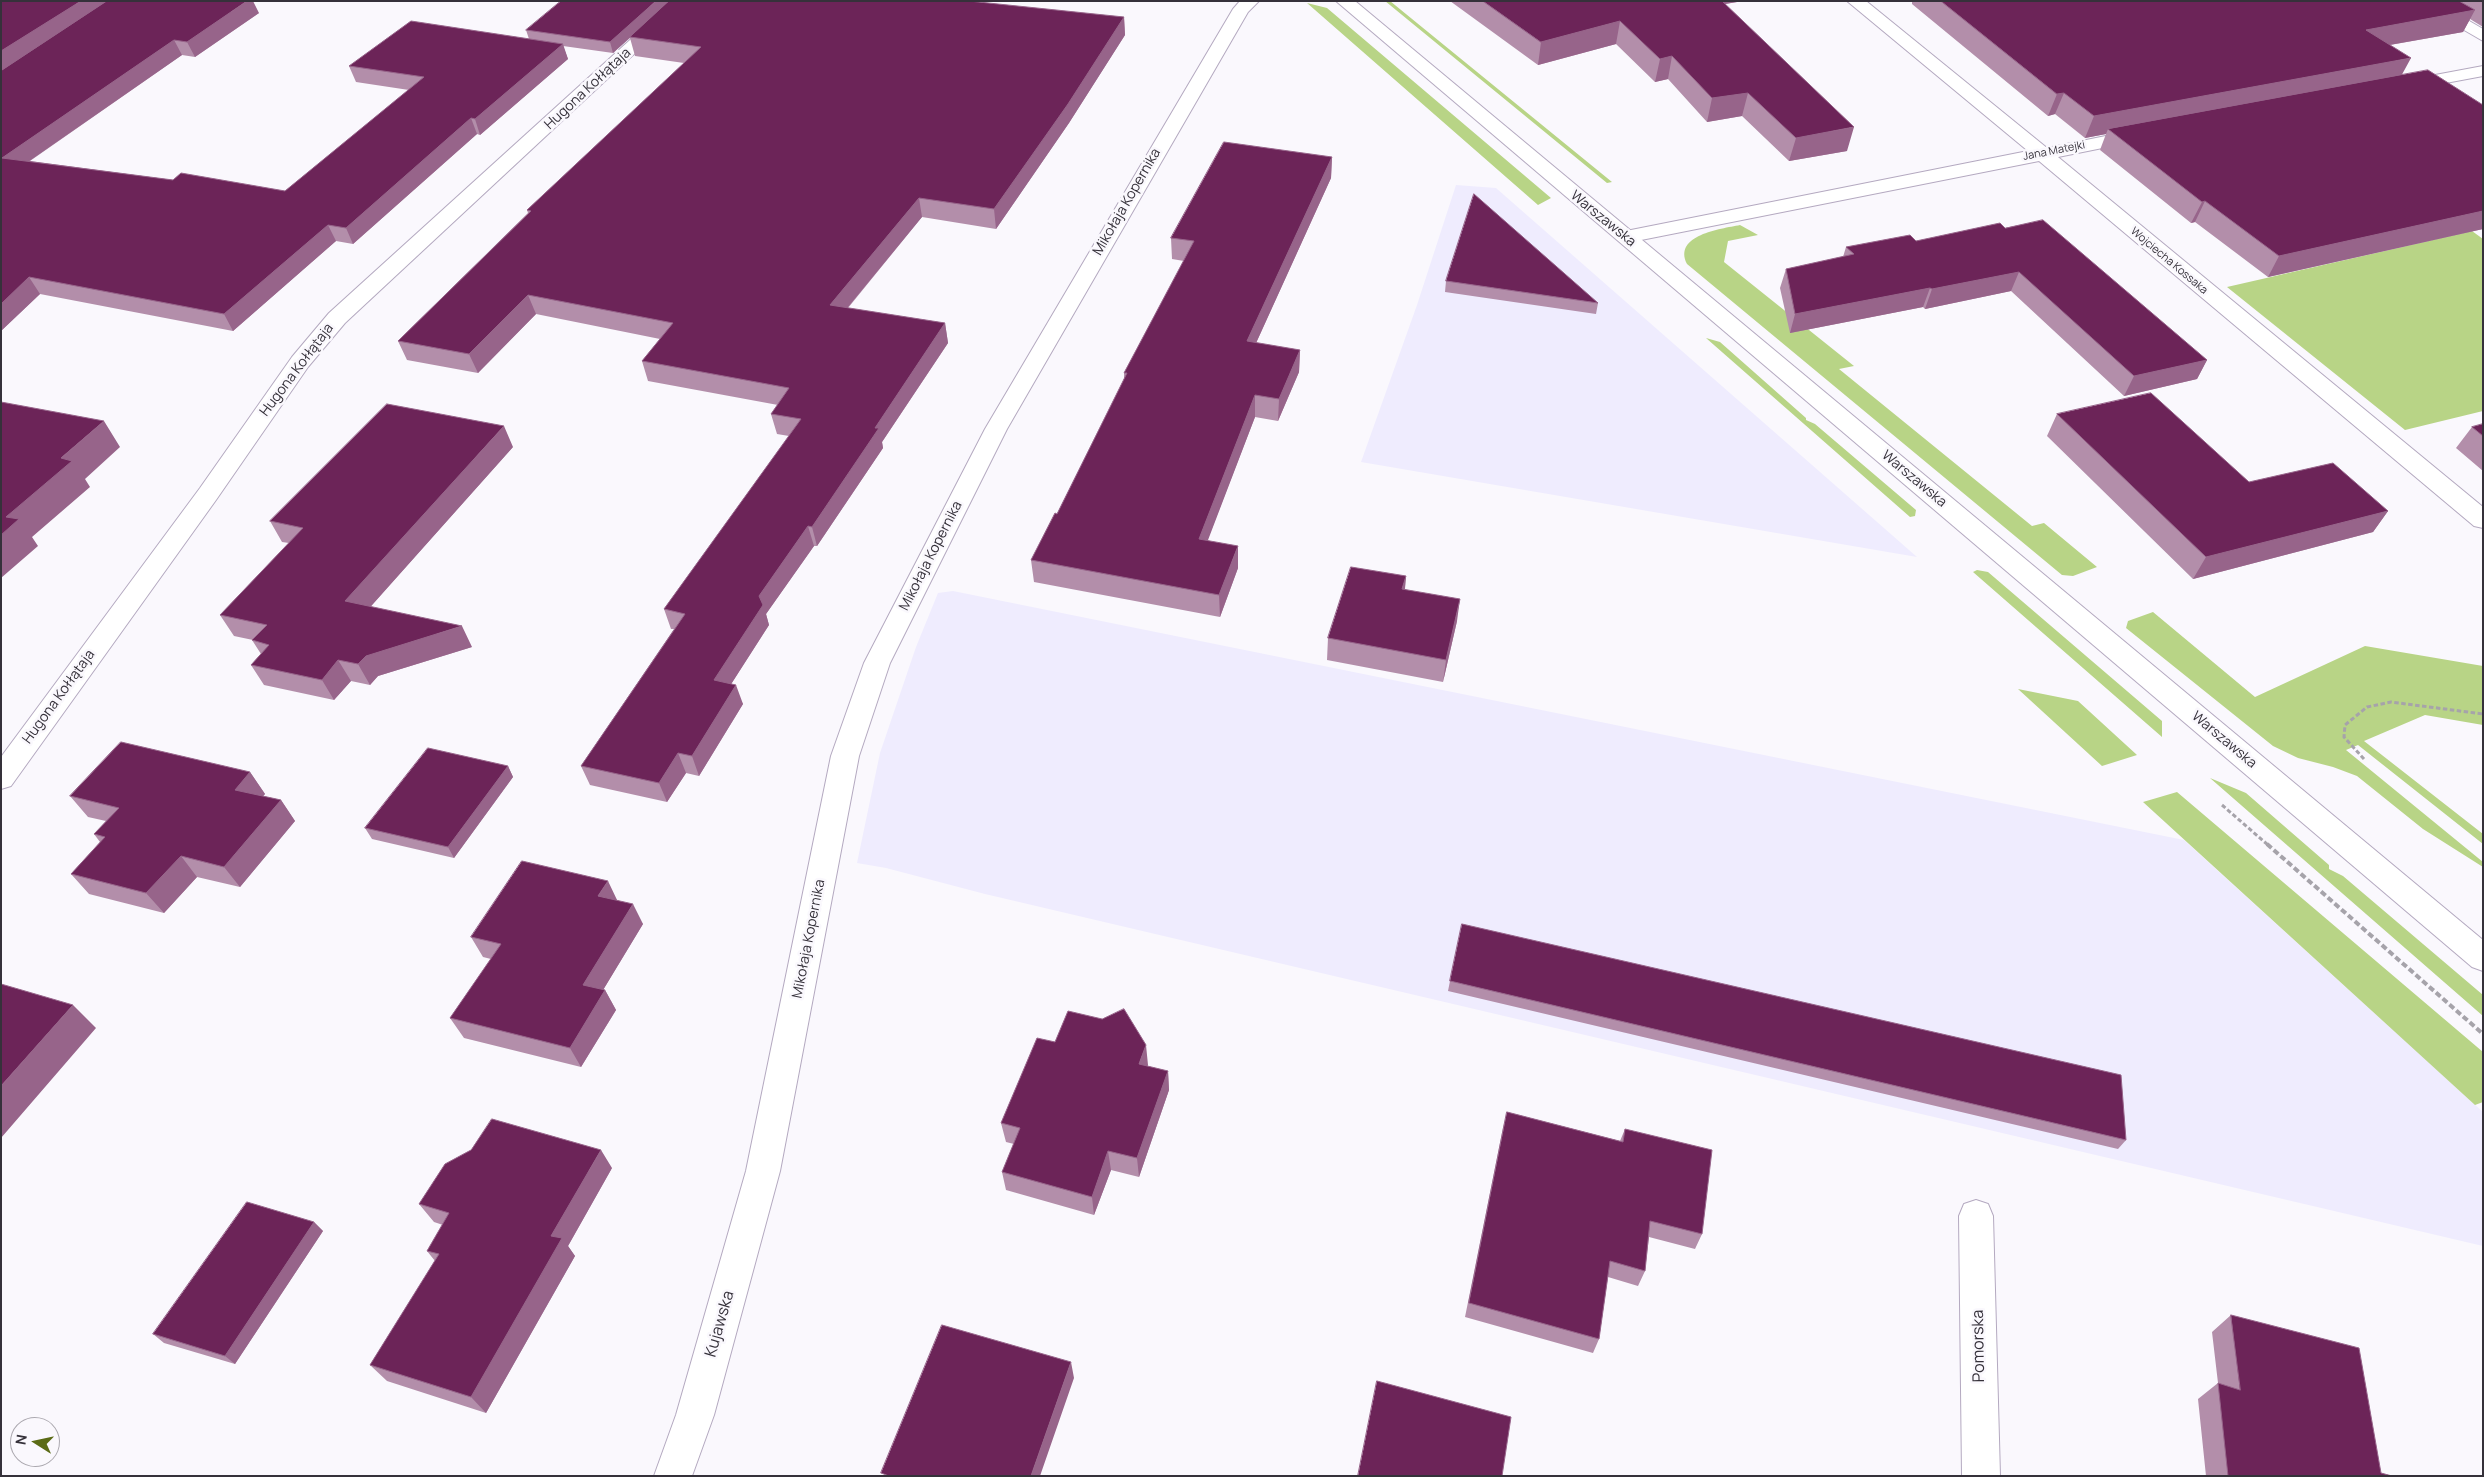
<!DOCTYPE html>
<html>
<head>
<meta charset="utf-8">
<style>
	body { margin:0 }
	#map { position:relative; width:2484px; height:1477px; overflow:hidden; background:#faf8fd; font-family:Manrope,sans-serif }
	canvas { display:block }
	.frame { position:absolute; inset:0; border:2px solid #35313a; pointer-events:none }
	.north { position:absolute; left:10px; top:1417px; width:50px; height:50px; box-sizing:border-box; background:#faf8fd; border:1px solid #aba8af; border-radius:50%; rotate:280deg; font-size:14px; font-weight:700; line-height:20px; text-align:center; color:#35313a }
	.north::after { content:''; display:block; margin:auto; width:18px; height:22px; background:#5b6b16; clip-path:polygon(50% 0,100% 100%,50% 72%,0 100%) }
</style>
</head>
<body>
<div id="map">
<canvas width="2484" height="1477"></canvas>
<div class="frame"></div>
<div class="north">N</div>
</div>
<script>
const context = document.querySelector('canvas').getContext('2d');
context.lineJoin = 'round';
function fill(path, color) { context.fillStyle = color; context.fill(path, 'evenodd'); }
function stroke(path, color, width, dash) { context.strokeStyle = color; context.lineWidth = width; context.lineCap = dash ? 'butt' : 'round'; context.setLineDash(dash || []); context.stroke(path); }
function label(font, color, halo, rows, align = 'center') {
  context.font = font + ' Manrope,sans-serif'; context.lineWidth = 5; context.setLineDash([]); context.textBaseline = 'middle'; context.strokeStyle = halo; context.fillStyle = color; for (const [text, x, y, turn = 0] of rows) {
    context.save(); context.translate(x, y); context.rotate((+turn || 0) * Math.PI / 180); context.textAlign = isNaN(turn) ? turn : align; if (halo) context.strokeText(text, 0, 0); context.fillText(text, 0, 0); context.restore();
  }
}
fill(new Path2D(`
	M 1456,185 L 1496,188 L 1917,557 L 1361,462 L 1417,305 Z
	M 953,591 L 2184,840 L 2483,1112 L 2483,1246 L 985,894 L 886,868 L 857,863 L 880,753 L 916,647 L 938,593 Z`), '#efecfe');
fill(new Path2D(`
	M 1385,1 L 1390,1 L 1612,182 L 1607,183 Z
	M 1307,3 L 1327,8 L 1551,198 L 1538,205 Z
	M 1740,225 L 1758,235 L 1728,241 L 1724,262 L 1854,366 L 1839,369 L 2032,526 L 2044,523 L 2097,567 L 2073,576 L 2062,575 L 1687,264 C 1673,235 1720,229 1740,225 Z
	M 2472,231 L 2483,239 L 2483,411 L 2405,430 L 2227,287 Z
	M 1706,338 L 1720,342 L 1806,418 L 1806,420 L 1815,424 L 1916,510 L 1915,516 L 1910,517 Z
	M 1977,570 L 1988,572 L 2162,721 L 2162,737 L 1973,572 Z
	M 2153,612 L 2255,697 L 2365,646 L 2483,666 L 2483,725 L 2425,715 L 2364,741 L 2483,834 L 2483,844 L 2358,745 L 2346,750 L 2483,862 L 2483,867 L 2423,829 L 2357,776 L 2333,767 L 2298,758 L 2273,746 L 2126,628 L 2128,621 Z
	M 2018,689 L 2078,701 L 2137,755 L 2102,766 Z
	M 2210,778 L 2246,793 L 2329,865 L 2329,869 L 2343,876 L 2483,995 L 2483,1016 Z
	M 2177,792 L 2483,1052 L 2483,1102 L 2475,1105 L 2143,802 Z`), '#b8d486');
const minor = new Path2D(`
	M 673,1 L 691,1 L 345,323 L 308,367 L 216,500 L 11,786 L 1,789 L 1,757 L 200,488 L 292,357 L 329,313 Z
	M 1240,1 L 1259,1 L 1248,12 L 1007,429 L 890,663 L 859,756 L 780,1171 L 714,1415 L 692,1476 L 654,1476 L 676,1415 L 746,1171 L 831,756 L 864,663 L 985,429 L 1233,9 Z
	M 1847,1 L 1866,1 L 2047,148 L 2140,129 L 2147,131 L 2149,135 L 2147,139 L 2058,157 L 2483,507 L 2483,528 L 2474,526 L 2039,161 L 1626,243 L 1619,241 L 1616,237 L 1619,233 L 1626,231 L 2028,151 Z
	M 2414,1 L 2435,1 L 2483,29 L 2483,41 Z
	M 2483,66 L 2483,76 L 2403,91 L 2397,90 L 2394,86 L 2397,82 L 2403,81 Z
	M 1976,1200 L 1988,1204 L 1993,1216 L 2000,1476 L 1962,1476 L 1959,1216 L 1964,1204 Z`);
const tertiary = new Path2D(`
	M 1336,1 L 1355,1 L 2483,940 L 2483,971 L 2472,967 Z`);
stroke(minor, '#b4a9c0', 2);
stroke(tertiary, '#b4a9c0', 2);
stroke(new Path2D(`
	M 2364,759 L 2344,737 L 2345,725 L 2367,707 L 2391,702 L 2483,714
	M 2222,805 L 2268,845`), '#a6a3aa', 3, [4.5, 2.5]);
stroke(new Path2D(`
	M 2267,844 L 2483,1034`), '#a6a3aa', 4, [6, 3]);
fill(minor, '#fff');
fill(tertiary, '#fff');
fill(new Path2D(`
	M 1,1 L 259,13 L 195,57 L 182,55 L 30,161 L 173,180 L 285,191 L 409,90 L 356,82 L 349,66 L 529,39 L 526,30 L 668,3 L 1124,17 L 1125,35 L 1069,123 L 996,229 L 922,217 L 848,308 L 945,323 L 948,343 L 882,442 L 883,448 L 817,546 L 814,546 L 766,614 L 769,625 L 731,684 L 743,704 L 699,776 L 686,773 L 667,802 L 590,785 L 581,766 L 674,629 L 671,629 L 664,609 L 789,436 L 777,434 L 771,414 L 778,405 L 648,381 L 642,361 L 660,339 L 536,314 L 478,373 L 407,360 L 398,341 L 528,213 L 527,210 L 684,63 L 635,56 L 630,38 L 613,53 L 563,46 L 568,59 L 480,135 L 477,134 L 353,244 L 336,241 L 233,331 L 40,294 L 1,331 Z
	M 1450,1 L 1743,1 L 1725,4 L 1847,151 L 1789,161 L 1742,116 L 1707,122 L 1668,79 L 1655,82 L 1616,44 L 1538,65 Z
	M 1912,1 L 2483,1 L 2483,27 L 2470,19 L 2463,32 L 2390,45 L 2402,75 L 2483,105 L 2483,229 L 2268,277 L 2195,222 L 2191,223 L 2100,150 L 2106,134 L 2085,138 L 2055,114 L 2048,116 L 1912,4 Z
	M 1332,157 L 1331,178 L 1256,343 L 1300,350 L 1299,372 L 1278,421 L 1255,417 L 1207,541 L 1238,568 L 1220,617 L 1034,582 L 1031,560 L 1057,514 L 1124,379 L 1124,373 L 1184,261 L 1172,259 L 1171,238 Z
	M 2005,228 L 2207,360 L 2197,379 L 2124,396 L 2011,291 L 1925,309 L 1923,307 L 1790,333 L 1780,288 L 1786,269 L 1843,257 L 1846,247 L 1916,241 Z
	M 1446,281 L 1598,303 L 1596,314 L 1445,292 Z
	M 2057,414 L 2249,482 L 2388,511 L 2373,532 L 2193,579 L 2047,436 Z
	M 2483,424 L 2483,471 L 2456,448 L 2472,427 Z
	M 513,447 L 370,607 L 472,647 L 378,676 L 370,685 L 351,681 L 334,700 L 264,685 L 251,665 L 261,654 L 252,640 L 253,640 L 234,636 L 220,615 L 289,543 L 282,542 L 270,521 Z
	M 1406,576 L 1405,589 L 1457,621 L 1443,682 L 1327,660 L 1328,638 Z
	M 508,766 L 513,777 L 454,858 L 372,839 L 365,828 Z
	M 250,772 L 265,794 L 263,796 L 281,800 L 295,821 L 240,887 L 197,877 L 164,913 L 89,894 L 71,874 L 100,842 L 94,834 L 106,821 L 88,817 L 70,796 Z
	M 618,900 L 643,924 L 603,990 L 605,990 L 616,1010 L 581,1067 L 464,1038 L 450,1018 L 491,959 L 483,957 L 471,937 Z
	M 1450,981 L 2126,1140 L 2118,1149 L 1448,991 Z
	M 1148,1065 L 1147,1066 L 1168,1071 L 1169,1090 L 1139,1177 L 1111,1170 L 1094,1215 L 1006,1190 L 1002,1172 L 1014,1144 L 1006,1142 L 1001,1123 Z
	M 1507,1112 L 1620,1141 L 1625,1129 L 1702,1234 L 1695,1249 L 1649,1237 L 1645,1271 L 1638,1286 L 1608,1277 L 1599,1339 L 1593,1353 L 1465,1317 L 1503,1128 Z
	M 612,1168 L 568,1246 L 575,1256 L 486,1413 L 387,1381 L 370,1365 L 435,1261 L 427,1251 L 443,1225 L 434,1222 L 419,1204 Z
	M 314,1222 L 323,1231 L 235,1364 L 164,1343 L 153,1334 Z
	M 2231,1315 L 2381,1473 L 2392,1476 L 2206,1476 L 2198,1399 L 2218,1383 L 2212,1332 Z`), '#b38eaa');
fill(new Path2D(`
	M 81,1 L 113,1 L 1,73 L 1,51 Z
	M 247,1 L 253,1 L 259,13 L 195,57 L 187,42 Z
	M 656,1 L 667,1 L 668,3 L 613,53 L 610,42 Z
	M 1703,1 L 1743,1 L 1701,8 Z
	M 2475,10 L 2463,32 L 2355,51 L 2366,30 Z
	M 1124,17 L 1125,35 L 1069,123 L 996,229 L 994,209 Z
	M 1620,21 L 1616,44 L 1538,65 L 1541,42 Z
	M 174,40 L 182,55 L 12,173 L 2,158 Z
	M 563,44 L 568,59 L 480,135 L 475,119 Z
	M 1672,56 L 1668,79 L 1655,82 L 1660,59 Z
	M 2411,58 L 2399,80 L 2108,129 L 2106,134 L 2085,138 L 2094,116 Z
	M 1748,93 L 1742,116 L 1707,122 L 1712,98 Z
	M 2064,93 L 2055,114 L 2048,116 L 2057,94 Z
	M 471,118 L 477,134 L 353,244 L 346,228 Z
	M 1854,127 L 1847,151 L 1789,161 L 1796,138 Z
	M 1332,157 L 1331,178 L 1247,363 L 1247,341 Z
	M 919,198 L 922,217 L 834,324 L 830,305 Z
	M 2205,201 L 2195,222 L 2191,223 L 2202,202 Z
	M 2483,211 L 2483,229 L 2268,277 L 2279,256 Z
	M 328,225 L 336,241 L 233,331 L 224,314 Z
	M 2019,272 L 2011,291 L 1925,309 L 1932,289 Z
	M 29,277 L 40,294 L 1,331 L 1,304 Z
	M 1930,288 L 1923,307 L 1790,333 L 1795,314 Z
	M 528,295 L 536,314 L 478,373 L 469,354 Z
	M 945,323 L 948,343 L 882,442 L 883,448 L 817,546 L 812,527 L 875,428 Z
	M 1300,350 L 1299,372 L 1278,421 L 1279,399 Z
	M 2207,360 L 2197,379 L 2124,396 L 2134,376 Z
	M 1255,395 L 1255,417 L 1200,561 L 1199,539 Z
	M 104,421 L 120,447 L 85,479 L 90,487 L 32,537 L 38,546 L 1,578 L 1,535 L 6,517 L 61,458 Z
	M 504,426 L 513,447 L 357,622 L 345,601 Z
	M 2388,511 L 2373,532 L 2193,579 L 2206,557 Z
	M 808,526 L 814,546 L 766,614 L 769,625 L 721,700 L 714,680 L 759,596 Z
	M 1238,546 L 1238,568 L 1220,617 L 1219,595 Z
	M 1406,576 L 1404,598 L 1402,589 Z
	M 1460,599 L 1457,621 L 1443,682 L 1446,660 Z
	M 462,626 L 472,647 L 378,676 L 370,685 L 358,664 L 366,656 Z
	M 338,660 L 351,681 L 334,700 L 322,680 Z
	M 736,685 L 743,704 L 699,776 L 692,756 Z
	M 678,753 L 686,773 L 667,802 L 659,783 Z
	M 508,766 L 513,777 L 454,858 L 448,847 Z
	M 250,772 L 265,794 L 250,811 L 235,790 Z
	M 281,800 L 295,821 L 240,887 L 224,867 Z
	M 181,856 L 197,877 L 164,913 L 146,893 Z
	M 608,881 L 618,902 L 598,896 Z
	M 633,904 L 643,924 L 594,1005 L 583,985 Z
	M 605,990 L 616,1010 L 581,1067 L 570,1048 Z
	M 73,1005 L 96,1028 L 1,1138 L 1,1086 Z
	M 1146,1045 L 1148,1065 L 1141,1083 L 1139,1064 Z
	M 1168,1071 L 1169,1090 L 1139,1177 L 1137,1158 Z
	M 601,1150 L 612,1168 L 568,1246 L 575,1256 L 486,1413 L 471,1397 L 551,1236 Z
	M 1108,1151 L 1111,1170 L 1094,1215 L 1092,1197 Z
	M 314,1222 L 323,1231 L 235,1364 L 225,1356 Z
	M 1071,1362 L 1074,1378 L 1040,1476 L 1031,1476 Z`), '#97648a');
const building = new Path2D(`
	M 1,1 L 81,1 L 1,51 Z
	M 107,1 L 247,1 L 187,42 L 174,40 L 2,158 L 173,180 L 181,173 L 285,191 L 424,77 L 349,66 L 411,21 L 563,44 L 475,119 L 471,118 L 346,228 L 328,225 L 224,314 L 29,277 L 1,304 L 1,71 Z
	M 561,1 L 656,1 L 610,42 L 526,30 Z
	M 669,1 L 969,1 L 1124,17 L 1068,104 L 994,209 L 919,198 L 830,305 L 945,323 L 875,428 L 879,428 L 812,527 L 808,526 L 759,596 L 763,605 L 714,680 L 736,685 L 692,756 L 678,753 L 659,783 L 581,766 L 685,614 L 664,609 L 801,419 L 771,414 L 789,388 L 642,361 L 673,323 L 528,295 L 469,354 L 398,341 L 531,211 L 527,210 L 701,47 L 630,37 Z
	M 1483,1 L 1722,1 L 1854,127 L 1796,138 L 1748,93 L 1712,98 L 1672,56 L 1660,59 L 1620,21 L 1541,42 Z
	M 1941,1 L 2459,1 L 2475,10 L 2366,30 L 2411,58 L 2094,116 L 2064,93 L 2057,94 Z
	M 2428,70 L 2483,105 L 2483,211 L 2279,256 L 2205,201 L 2202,202 L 2108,129 Z
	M 1224,142 L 1332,157 L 1247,341 L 1300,350 L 1279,399 L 1255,395 L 1199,539 L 1238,546 L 1219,595 L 1031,560 L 1055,513 L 1057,514 L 1127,373 L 1124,373 L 1194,241 L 1171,238 Z
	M 1474,194 L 1598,303 L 1446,281 Z
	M 2043,220 L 2207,360 L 2134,376 L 2019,272 L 1932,289 L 1930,288 L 1795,314 L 1786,269 L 1854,254 L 1846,247 L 1910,235 L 1916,241 L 2000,223 L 2005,228 Z
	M 2151,393 L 2249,482 L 2333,463 L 2388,511 L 2206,557 L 2057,414 Z
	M 1,402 L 104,421 L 61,458 L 72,461 L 6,517 L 19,519 L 1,535 Z
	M 387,404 L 504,426 L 345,601 L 462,626 L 366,656 L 358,664 L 338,660 L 322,680 L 251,665 L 269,645 L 252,640 L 267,625 L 220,615 L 303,528 L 270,521 Z
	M 2483,424 L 2483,436 L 2472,427 Z
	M 1351,567 L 1406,576 L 1402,589 L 1460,599 L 1446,660 L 1328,638 Z
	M 121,742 L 250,772 L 235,790 L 281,800 L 224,867 L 181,856 L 146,893 L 71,874 L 105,837 L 94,834 L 119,808 L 70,796 Z
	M 428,748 L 508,766 L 448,847 L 365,828 Z
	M 522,861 L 608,881 L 598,896 L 633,904 L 583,985 L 605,990 L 570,1048 L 450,1018 L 501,944 L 471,937 Z
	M 1462,924 L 2121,1075 L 2126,1140 L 1450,981 Z
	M 1,984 L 73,1005 L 1,1086 Z
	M 1124,1009 L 1146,1045 L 1139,1064 L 1168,1071 L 1137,1158 L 1108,1151 L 1092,1197 L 1002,1172 L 1020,1128 L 1001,1123 L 1037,1038 L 1055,1042 L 1068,1011 L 1102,1019 Z
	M 1507,1112 L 1623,1142 L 1625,1129 L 1712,1150 L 1702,1234 L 1650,1221 L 1645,1271 L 1610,1261 L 1599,1339 L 1469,1303 Z
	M 492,1119 L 601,1150 L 551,1236 L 562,1238 L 471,1397 L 370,1365 L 439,1254 L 427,1251 L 449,1213 L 419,1204 L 445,1164 L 471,1150 Z
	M 247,1202 L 314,1222 L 225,1356 L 153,1334 Z
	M 2231,1315 L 2359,1348 L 2381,1473 L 2392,1476 L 2228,1476 L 2218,1383 L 2240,1390 Z
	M 942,1325 L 1071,1362 L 1031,1476 L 889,1476 L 881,1473 Z
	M 1377,1381 L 1511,1417 L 1502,1476 L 1358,1476 Z`);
fill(building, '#6c2458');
stroke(building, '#97648a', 1);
label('11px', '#35313a', '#faf8fd', [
	["Jana Matejki",2054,151,-11],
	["Wojciecha Kossaka",2169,261,40]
]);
label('14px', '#35313a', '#faf8fd', [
	["Hugona Kołłątaja",588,89,-43],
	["Mikołaja Kopernika",1127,202,-60],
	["Warszawska",1603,219,39],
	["Hugona Kołłątaja",297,370,-53],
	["Warszawska",1914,479,40],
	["Mikołaja Kopernika",931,556,-63],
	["Hugona Kołłątaja",59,697,-54],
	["Warszawska",2224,740,40],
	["Mikołaja Kopernika",809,939,-79]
]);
label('16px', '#35313a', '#faf8fd', [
	["Kujawska",720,1324,-74],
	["Pomorska",1979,1346,-91]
]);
</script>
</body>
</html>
